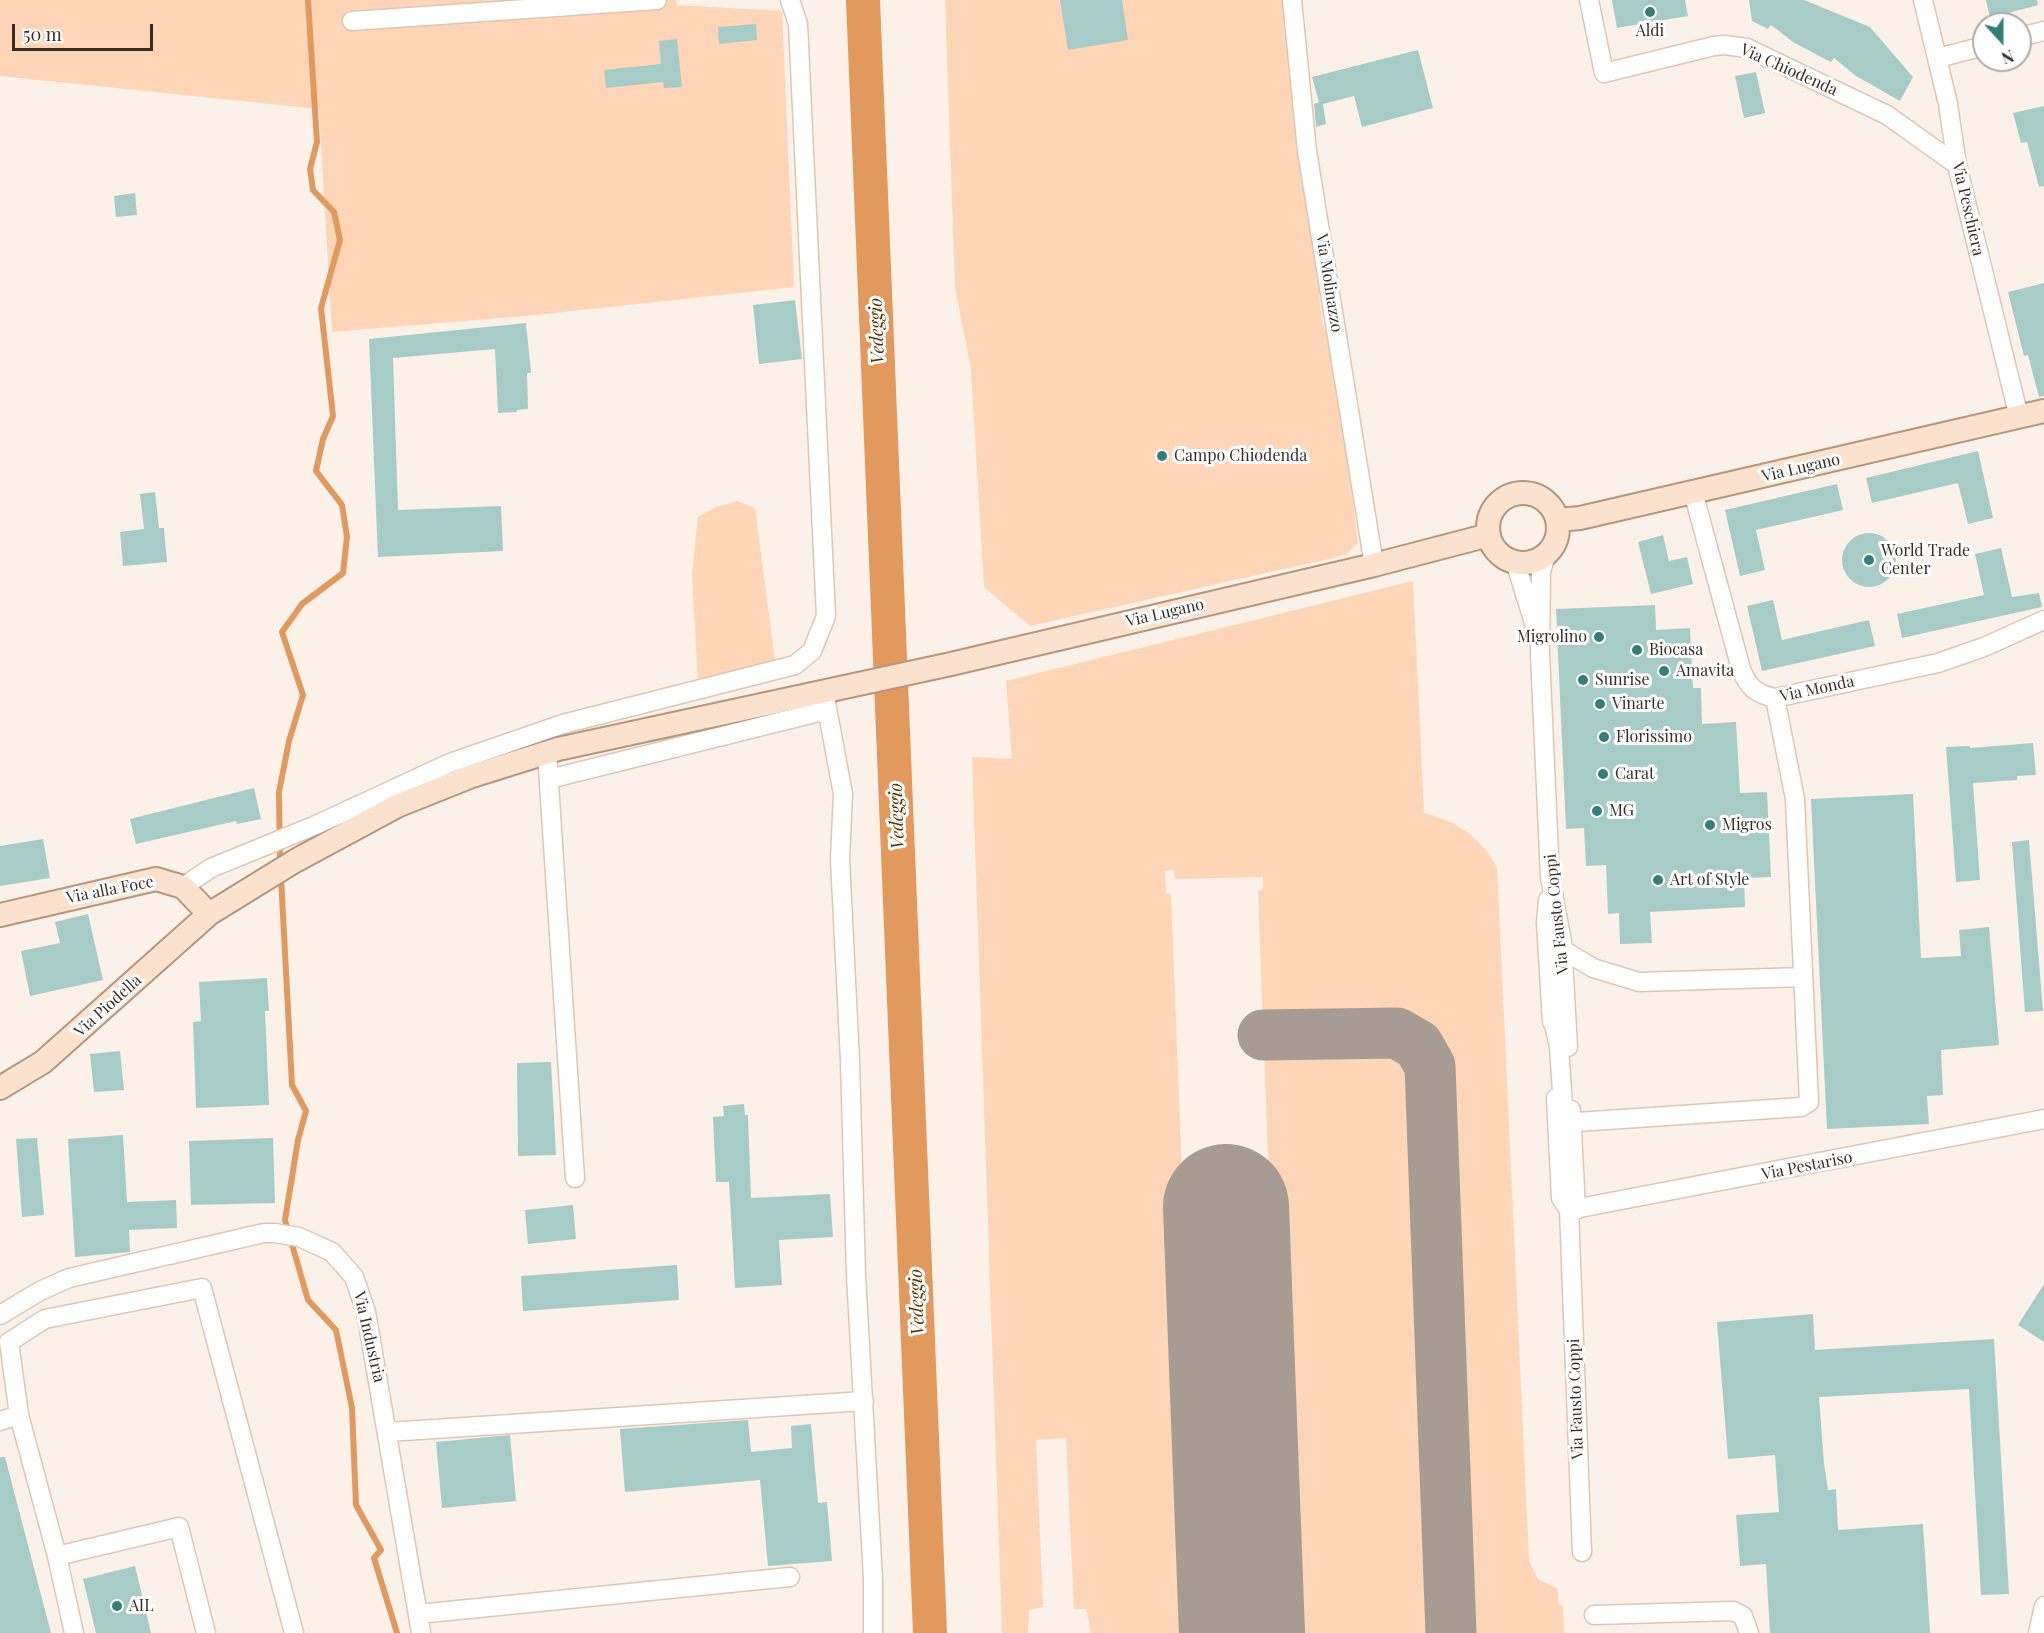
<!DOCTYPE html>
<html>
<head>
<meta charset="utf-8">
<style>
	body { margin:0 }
	#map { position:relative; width:2044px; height:1633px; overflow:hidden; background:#fcf1e9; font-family:"Playfair Display",serif }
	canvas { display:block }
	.north { position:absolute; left:1972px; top:12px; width:60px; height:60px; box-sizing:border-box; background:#fff; border:2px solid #afaba8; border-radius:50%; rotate:159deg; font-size:16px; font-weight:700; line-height:24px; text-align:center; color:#372d25 }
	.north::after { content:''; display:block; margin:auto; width:21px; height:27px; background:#357d79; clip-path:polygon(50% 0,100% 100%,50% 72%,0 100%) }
	.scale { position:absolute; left:12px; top:24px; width:141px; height:27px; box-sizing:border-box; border:3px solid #372d25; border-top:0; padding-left:8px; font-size:18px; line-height:21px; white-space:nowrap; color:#372d25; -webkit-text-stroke:4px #fff; paint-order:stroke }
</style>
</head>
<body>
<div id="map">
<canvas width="2044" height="1633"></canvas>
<div class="north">N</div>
<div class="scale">50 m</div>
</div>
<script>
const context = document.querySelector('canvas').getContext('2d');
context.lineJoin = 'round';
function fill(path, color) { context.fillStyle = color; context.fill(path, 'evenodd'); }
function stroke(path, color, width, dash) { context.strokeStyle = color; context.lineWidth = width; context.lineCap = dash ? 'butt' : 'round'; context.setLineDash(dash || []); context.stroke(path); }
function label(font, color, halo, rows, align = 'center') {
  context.font = font + ' "Playfair Display",serif'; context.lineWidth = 6; context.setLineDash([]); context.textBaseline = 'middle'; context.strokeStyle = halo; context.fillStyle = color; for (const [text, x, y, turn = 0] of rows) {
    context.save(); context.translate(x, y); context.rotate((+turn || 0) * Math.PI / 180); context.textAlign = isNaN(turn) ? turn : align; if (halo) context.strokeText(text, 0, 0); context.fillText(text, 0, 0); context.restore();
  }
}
fill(new Path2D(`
	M 0,0 L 676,0 L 677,5 L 782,11 L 794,287 L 536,315 L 332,332 L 319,109 L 0,76 Z
	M 945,0 L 1287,0 L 1322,292 L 1319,295 L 1322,323 L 1334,348 L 1358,543 L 1346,555 L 1030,626 L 984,587 L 971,369 L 955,288 Z
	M 737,501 L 755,508 L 775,661 L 698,683 L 692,575 L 698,517 L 716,507 Z
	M 1413,581 L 1424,813 C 1458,822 1479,836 1497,867 L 1529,1561 L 1538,1579 L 1558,1589 L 1558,1603 L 1563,1606 L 1564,1633 L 1286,1633 L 1258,891 L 1263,890 L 1263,877 L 1175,879 L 1174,870 L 1165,871 L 1166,894 L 1171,894 L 1200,1633 L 1091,1633 L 1086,1609 L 1074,1609 L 1066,1438 L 1036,1440 L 1043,1607 L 1029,1610 L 1028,1633 L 1002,1633 L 972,757 L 1012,759 L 1006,681 Z`), '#fed5b6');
stroke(new Path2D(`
	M 280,864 L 279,792 L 289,741 L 303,695 L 282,632 L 302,604 L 343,573 L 347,537 L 342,505 L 316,471 L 323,439 L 333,416 L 321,308 L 340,240 L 334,212 L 313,190 L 310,169 L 317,142 L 308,0
	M 281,877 L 292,1085 L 306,1111 L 298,1140 L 285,1220 L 308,1300 L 336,1330 L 352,1408 L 356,1505 L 381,1550 L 374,1558 L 397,1633`), '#e1995e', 6);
stroke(new Path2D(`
	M 863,0 L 930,1633`), '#e1995e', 34);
stroke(new Path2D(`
	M 1263,1035 L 1397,1033 L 1418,1045 L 1430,1066 L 1451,1633`), '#a69c94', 51);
stroke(new Path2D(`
	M 1226,1207 L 1242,1633`), '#a69c94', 126);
fill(new Path2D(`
	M 1060,0 L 1122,0 L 1128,40 L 1068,50 Z
	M 1612,0 L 1685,0 L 1688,16 L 1617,28 Z
	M 1749,0 L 1804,0 L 1870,27 L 1913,77 L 1900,101 L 1856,76 L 1834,58 L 1831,62 L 1821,57 L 1793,42 L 1771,25 L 1768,29 L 1752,21 Z
	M 1986,0 L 2037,0 L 2038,5 L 1990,18 Z
	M 756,24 L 757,40 L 719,44 L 718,27 Z
	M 677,39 L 682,87 L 664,88 L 663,82 L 606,88 L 604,70 L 661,64 L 659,41 Z
	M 1418,50 L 1433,108 L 1362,127 L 1354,96 L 1323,104 L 1326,124 L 1316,127 L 1314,104 L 1319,102 L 1312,77 Z
	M 1756,72 L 1765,113 L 1744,118 L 1735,76 Z
	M 2044,106 L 2044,186 L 2039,187 L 2027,142 L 2021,143 L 2013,113 Z
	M 135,193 L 137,215 L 116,217 L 114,196 Z
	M 2044,283 L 2044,396 L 2039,397 L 2028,355 L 2024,356 L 2008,292 Z
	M 795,300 L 802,359 L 759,364 L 753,305 Z
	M 526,323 L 531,373 L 527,373 L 528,409 L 517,410 L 517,412 L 498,413 L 495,349 L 393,358 L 398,510 L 501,506 L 503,551 L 378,557 L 369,339 Z
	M 1978,451 L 1993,518 L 1968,524 L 1958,483 L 1872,503 L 1866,478 Z
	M 1837,484 L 1843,510 L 1756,530 L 1765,570 L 1740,576 L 1725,510 Z
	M 155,492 L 159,528 L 164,528 L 167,562 L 123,566 L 120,532 L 144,529 L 140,494 Z
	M1842 560a27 27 0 1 1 54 0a27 27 0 1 1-54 0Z
	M 1663,535 L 1669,561 L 1687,557 L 1693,584 L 1651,594 L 1638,542 Z
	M 2001,548 L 2012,597 L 2039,593 L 2042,607 L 1902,638 L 1897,614 L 1984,595 L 1975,554 Z
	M 1773,600 L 1782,640 L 1869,620 L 1875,646 L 1762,671 L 1747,606 Z
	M 1655,605 L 1656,630 L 1690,628 L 1693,688 L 1701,688 L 1702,724 L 1736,722 L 1740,793 L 1767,792 L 1771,877 L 1744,878 L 1745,907 L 1650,912 L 1652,943 L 1620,944 L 1619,913 L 1608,914 L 1606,865 L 1586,866 L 1584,828 L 1566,829 L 1556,609 Z
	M 2033,743 L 2036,775 L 2017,776 L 2017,780 L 1973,783 L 1980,880 L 1956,882 L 1946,747 L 1970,746 L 1970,748 Z
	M 254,788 L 261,819 L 237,824 L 236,821 L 136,844 L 130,819 Z
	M 1913,794 L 1921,958 L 1961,956 L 1959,930 L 1989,927 L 1999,1045 L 1941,1050 L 1943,1095 L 1927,1096 L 1929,1124 L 1827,1129 L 1811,799 Z
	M 43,839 L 50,878 L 0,886 L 0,846 Z
	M 2029,840 L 2043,1011 L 2025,1012 L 2012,842 Z
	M 88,914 L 103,980 L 30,996 L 21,951 L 60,943 L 55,922 Z
	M 267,978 L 269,1011 L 265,1011 L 269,1105 L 196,1108 L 193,1022 L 201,1021 L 199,982 Z
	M 120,1051 L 124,1090 L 94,1092 L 90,1054 Z
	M 551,1062 L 556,1155 L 518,1156 L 517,1063 Z
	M 744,1104 L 745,1115 L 748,1115 L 751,1198 L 830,1194 L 833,1237 L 779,1240 L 782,1285 L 735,1288 L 729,1182 L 716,1182 L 713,1117 L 724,1116 L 723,1106 Z
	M 123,1135 L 127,1202 L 176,1200 L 177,1228 L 129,1230 L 130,1252 L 75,1257 L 68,1139 Z
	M 37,1138 L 44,1215 L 22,1217 L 16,1139 Z
	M 273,1138 L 275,1203 L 191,1205 L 189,1141 Z
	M 573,1205 L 576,1239 L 528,1244 L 525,1210 Z
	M 677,1265 L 679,1300 L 523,1311 L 521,1276 Z
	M 2044,1284 L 2044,1342 L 2018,1325 Z
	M 1813,1314 L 1815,1350 L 1994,1339 L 2009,1594 L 1981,1595 L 1969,1389 L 1819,1397 L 1824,1464 L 1828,1490 L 1836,1489 L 1838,1530 L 1923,1524 L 1930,1633 L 1770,1633 L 1766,1564 L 1740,1566 L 1736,1515 L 1779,1512 L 1775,1455 L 1728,1459 L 1717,1322 Z
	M 748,1420 L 751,1452 L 792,1448 L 791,1426 L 811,1424 L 818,1503 L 827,1502 L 832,1561 L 768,1566 L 760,1480 L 625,1492 L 620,1429 Z
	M 510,1435 L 516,1501 L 442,1508 L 436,1442 Z
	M 0,1457 L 5,1457 L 51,1633 L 0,1633 Z
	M 135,1566 L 151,1633 L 96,1633 L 83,1579 Z`), '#a7ccc8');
const minor = new Path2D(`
	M 1292,0 L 1307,151 L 1374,565
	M 1589,0 L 1604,73 L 1714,46 L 1724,45 L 1747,48 L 1887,115 L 1957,165
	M 1923,0 L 1948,104 L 1957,165 L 2019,417
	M 352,21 L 657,0
	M 2020,37 L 2044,31
	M 1938,58 L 1984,46
	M 1693,492 L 1741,669 C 1748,687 1756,694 1775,698 L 1938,663 L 1984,647 L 2044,620
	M 1547,553 L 1541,571 L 1540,654 L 1550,877 L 1562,942 L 1568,1047
	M 1515,561 L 1534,623
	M 824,692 L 843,794 L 840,859 L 850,1061 L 856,1275 L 873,1579 L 873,1633
	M 547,753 L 575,1178
	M 549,779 L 827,710
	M 183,887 L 211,868 L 316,825 L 450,763 L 563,724 L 795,665 L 812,651 L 826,616 L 798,24 L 790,0
	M 1548,900 L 1546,923 L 1552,1022
	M 1563,950 L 1593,968 L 1639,982 L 1803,977
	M 1551,1011 L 1559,1047 L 1563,1106 L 1567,1115 L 1577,1122 L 1801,1107 L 1809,1102 L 1795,799 L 1775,698
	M 1556,1098 L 1561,1198 L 1569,1210
	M 1571,1110 L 1576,1210
	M 1569,1210 L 2044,1119
	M 1569,1210 L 1582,1552
	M 0,1315 L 40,1291 L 69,1278 L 264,1233 L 275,1233 L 299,1237 L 332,1252 L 354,1277 L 366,1312 L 421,1633
	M 0,1421 L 19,1415
	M 388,1432 L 864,1401
	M 57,1556 L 19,1415 L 9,1342 L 45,1319 L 202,1288 L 294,1633
	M 418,1614 L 790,1577
	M 1594,1615 L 1733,1611 L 1743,1616 L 1749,1633
	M 74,1633 L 57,1556 L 179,1527 L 206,1633
	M 2038,1633 L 2044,1606`);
const major = new Path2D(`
	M1488 528a35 35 0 1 1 70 0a35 35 0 1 1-70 0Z
	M 1557,520 L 1580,518 L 2044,411
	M 0,915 L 156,879 L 183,887 L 209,914
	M 0,1088 L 43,1062 L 209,914 L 295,861 L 397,806 L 472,776 L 558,749 L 951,664 L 1374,565 L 1489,535`);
stroke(minor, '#e0c6b2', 21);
stroke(major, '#b4967d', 26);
stroke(minor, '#fff', 18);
stroke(major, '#fae2ce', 22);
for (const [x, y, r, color] of [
	[1650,12,6,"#357d79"],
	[1162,456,6,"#357d79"],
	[1869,560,6,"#357d79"],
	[1599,637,6,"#357d79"],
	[1637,650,6,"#357d79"],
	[1664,671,6,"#357d79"],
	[1583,680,6,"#357d79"],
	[1600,704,6,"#357d79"],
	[1604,737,6,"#357d79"],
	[1603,774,6,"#357d79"],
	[1597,811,6,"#357d79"],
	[1710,825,6,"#357d79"],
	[1658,880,6,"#357d79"],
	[117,1606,6,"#357d79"]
]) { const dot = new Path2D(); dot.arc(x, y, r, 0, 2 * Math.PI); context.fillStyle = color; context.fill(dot); stroke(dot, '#fff', 2); }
label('16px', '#372d25', '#fff', [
	["Aldi",1650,31,"center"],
	["Campo Chiodenda",1174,456],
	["World Trade",1881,551],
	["Center",1881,569],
	["Migrolino",1587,637,"right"],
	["Biocasa",1649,650],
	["Amavita",1676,671],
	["Sunrise",1595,680],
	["Vinarte",1612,704],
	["Florissimo",1616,737],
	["Carat",1615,774],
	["MG",1609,811],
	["Migros",1722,825],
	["Art of Style",1670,880],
	["AIL",129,1606]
], 'left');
label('16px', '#372d25', '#fff', [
	["Via Chiodenda",1789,70,24],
	["Via Peschiera",1968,209,77],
	["Via Molinazzo",1329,283,81],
	["Via Lugano",1801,468,-13],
	["Via Lugano",1165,613,-13],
	["Via Monda",1817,689,-12],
	["Via alla Foce",110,890,-11],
	["Via Fausto Coppi",1557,914,-96],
	["Via Piodella",108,1006,-42],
	["Via Pestariso",1807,1166,-11],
	["Via Industria",369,1337,77],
	["Via Fausto Coppi",1576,1399,-92]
]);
label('italic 18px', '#5d3000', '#fff', [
	["Vedeggio",877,331,-92],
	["Vedeggio",897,816,-92],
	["Vedeggio",917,1302,-92]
]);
</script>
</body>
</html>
